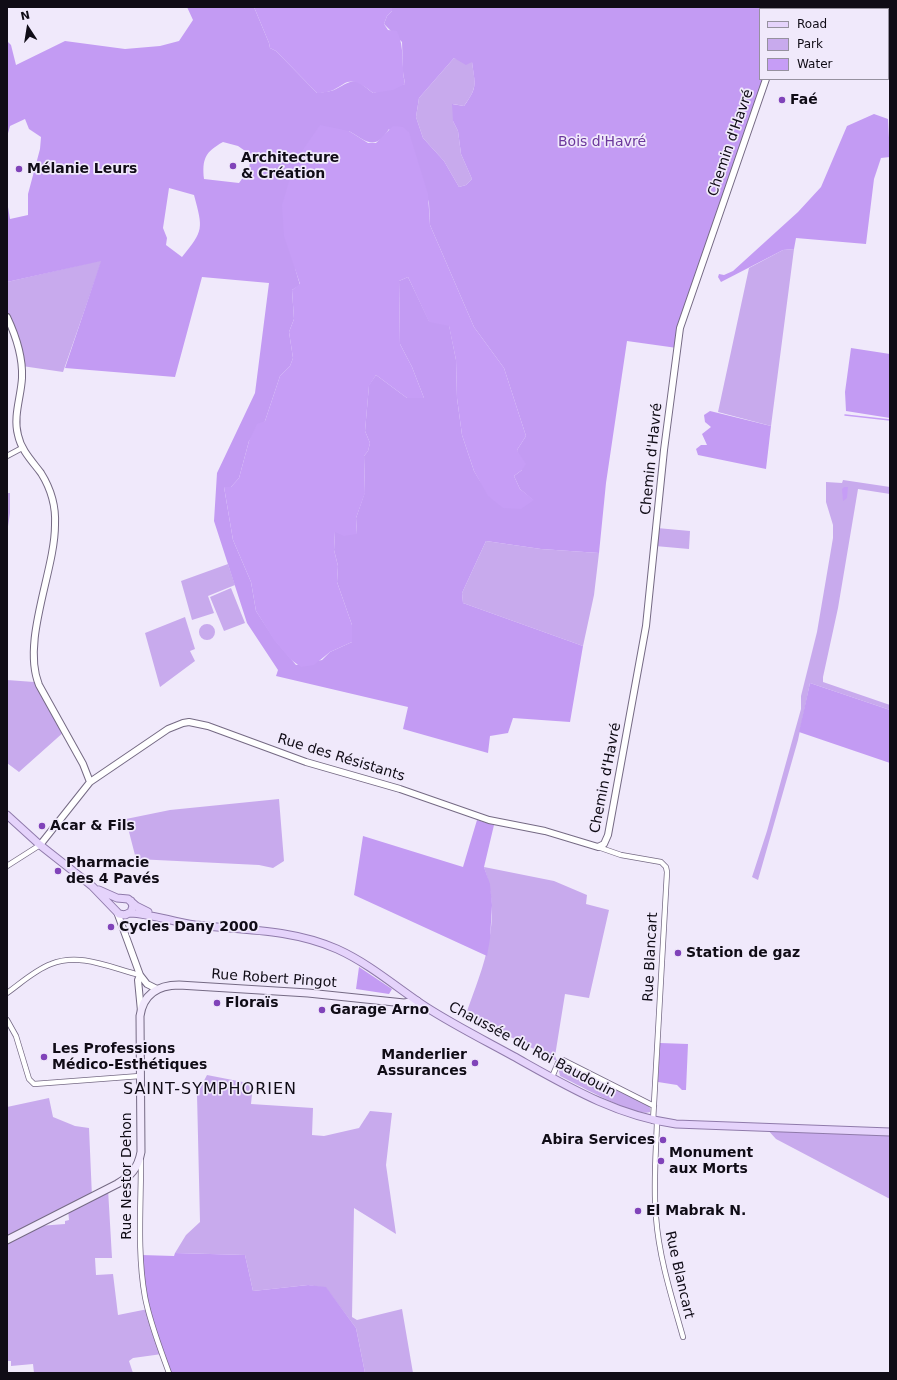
<!DOCTYPE html>
<html>
<head>
<meta charset="utf-8">
<style>
	body { margin:0 }
	#map { position:relative; width:897px; height:1380px; overflow:hidden; background:#f0e9fb; font-family:"DejaVu Sans",sans-serif }
	canvas { display:block }
	.frame { position:absolute; inset:0; border:8px solid #100c16; pointer-events:none }
	.legend { position:absolute; left:759px; top:8px; width:130px; height:72px; box-sizing:border-box; background:#f0e9fb; border:1px solid #96919f; margin:0; padding:5px 7px; list-style:none; font-size:12px; color:#100c16 }
	.legend li { display:flex; align-items:center; gap:8px; height:20px }
	.legend b { width:20px; border:1px solid #96919f }
	.north { position:absolute; left:8px; top:8px; width:40px; height:40px; -webkit-text-stroke:3px #f0e9fb; paint-order:stroke; rotate:348deg; font-size:11px; font-weight:700; line-height:16px; text-align:center; color:#100c16 }
	.north::after { content:''; display:block; margin:auto; width:14px; height:18px; background:#100c16; clip-path:polygon(50% 0,100% 100%,50% 72%,0 100%) }
</style>
</head>
<body>
<div id="map">
<canvas width="897" height="1380"></canvas>
<div class="frame"></div>
<ul class="legend">
<li><b style="height:5px;background:#e5d3fb"></b>Road</li>
<li><b style="height:11px;background:#c8aaed"></b>Park</li>
<li><b style="height:11px;background:#c69df6"></b>Water</li>
</ul>
<div class="north">N</div>
</div>
<script>
const context = document.querySelector('canvas').getContext('2d');
context.lineJoin = 'round';
function fill(path, color) { context.fillStyle = color; context.fill(path, 'evenodd'); }
function stroke(path, color, width, dash) { context.strokeStyle = color; context.lineWidth = width; context.lineCap = dash ? 'butt' : 'round'; context.setLineDash(dash || []); context.stroke(path); }
function label(font, color, halo, rows, align = 'center') {
  context.font = font + ' "DejaVu Sans",sans-serif'; context.lineWidth = 3.5; context.setLineDash([]); context.textBaseline = 'middle'; context.strokeStyle = halo; context.fillStyle = color; for (const [text, x, y, turn = 0] of rows) {
    context.save(); context.translate(x, y); context.rotate((+turn || 0) * Math.PI / 180); context.textAlign = isNaN(turn) ? turn : align; if (halo) context.strokeText(text, 0, 0); context.fillText(text, 0, 0); context.restore();
  }
}
fill(new Path2D(`
	M 838,7 L 890,7 L 890,57 L 888,56 L 888,9 L 837,9 Z
	M 454,58 L 472,62 C 475,84 478,87 464,106 L 453,104 L 453,121 L 458,131 L 461,154 L 472,179 L 466,185 L 459,187 L 444,161 L 423,138 L 416,117 L 419,98 Z
	M 794,249 L 771,426 L 718,412 L 749,268 L 783,250 Z
	M 102,260 L 63,372 L 22,366 L 7,317 L 7,282 Z
	M 843,480 L 890,487 L 890,494 L 858,489 L 838,608 L 823,677 L 823,682 L 890,705 L 890,710 L 810,683 L 798,740 L 758,880 L 752,877 L 767,831 L 801,709 L 801,696 L 817,632 L 833,538 L 833,525 L 826,502 L 826,482 L 842,483 Z
	M 7,493 L 10,493 L 10,513 L 7,533 Z
	M 657,528 L 690,531 L 689,549 L 655,546 Z
	M 486,541 L 541,549 L 599,553 L 594,595 L 583,646 L 463,603 L 462,593 Z
	M 228,564 L 235,585 L 208,596 L 214,613 L 192,620 L 181,581 Z
	M 231,588 L 245,623 L 224,631 L 210,597 Z
	M 185,617 L 195,649 L 190,651 L 195,661 L 160,687 L 145,633 Z
	M199 632a8 8 0 1 1 16 0a8 8 0 1 1-16 0Z
	M 7,680 L 34,682 L 37,680 L 65,731 L 19,772 L 7,763 Z
	M 279,799 L 284,861 L 273,868 L 259,865 L 136,859 L 128,828 L 121,820 L 170,810 Z
	M 484,867 L 554,881 L 587,895 L 586,904 L 609,910 L 589,998 L 565,994 L 555,1056 L 557,1061 L 466,1014 C 484,964 503,921 484,867 Z
	M 564,1062 L 566,1063 L 566,1065 L 603,1085 L 608,1085 L 649,1106 L 650,1108 L 650,1112 C 636,1118 575,1083 560,1076 L 558,1067 Z
	M 207,1075 L 253,1084 L 251,1104 L 313,1108 L 312,1135 L 324,1136 L 359,1128 L 370,1111 L 392,1113 L 386,1165 L 396,1234 L 354,1208 L 352,1317 L 357,1320 L 402,1309 L 413,1373 L 365,1373 L 356,1328 L 326,1288 L 308,1285 L 253,1291 L 245,1255 L 175,1253 L 186,1235 L 200,1222 L 197,1094 Z
	M 49,1098 L 53,1117 L 75,1126 L 89,1128 L 92,1197 L 108,1189 L 112,1258 L 95,1258 L 96,1275 L 113,1274 L 118,1315 L 148,1309 L 162,1354 L 133,1358 L 129,1361 L 133,1373 L 34,1373 L 33,1364 L 11,1366 L 11,1361 L 7,1361 L 7,1107 ZM 68,1209 L 69,1220 L 65,1221 L 65,1224 L 39,1226 Z
	M 766,1128 L 890,1132 L 890,1199 L 776,1139 Z`), '#c8aaed');
fill(new Path2D(`
	M 187,7 L 254,7 L 269,43 L 270,48 L 276,51 L 317,93 C 323,92 331,92 336,89 C 356,78 354,78 373,93 L 405,84 L 403,72 L 402,42 L 384,24 L 387,16 L 392,11 L 392,7 L 838,7 L 837,9 L 760,9 L 760,79 L 766,79 L 695,281 L 677,348 L 627,341 L 606,483 L 599,553 L 541,549 L 486,541 L 462,593 L 463,603 L 583,646 L 570,722 L 513,718 L 508,733 L 490,736 L 488,753 L 403,729 L 408,707 L 276,676 L 278,670 L 247,623 L 214,521 L 217,473 L 255,393 L 269,283 L 202,277 L 175,377 L 65,368 L 101,261 L 7,282 L 7,201 L 10,219 L 28,215 L 28,194 L 40,149 L 41,137 L 29,129 L 25,119 L 10,126 L 7,137 L 7,41 L 11,45 L 16,65 L 65,41 L 125,49 L 160,46 L 179,41 L 193,20 ZM 454,58 L 466,65 L 472,62 C 475,85 478,87 464,106 L 452,104 L 453,121 L 458,131 L 461,154 L 472,179 L 466,185 L 459,187 L 444,161 L 423,138 L 416,117 L 419,98 ZM 389,129 L 423,183 L 429,203 L 430,225 L 474,327 L 504,368 L 526,436 L 517,450 L 522,470 L 514,476 L 520,489 L 533,500 L 480,481 L 474,471 L 462,435 L 457,398 L 456,360 L 449,325 L 429,321 L 408,277 L 399,281 L 400,344 L 412,367 L 424,398 L 407,398 L 376,375 L 369,385 L 365,431 L 370,443 L 368,451 L 364,456 L 365,492 L 356,518 L 357,534 L 335,531 L 334,550 L 338,566 L 337,582 L 352,625 L 352,642 L 330,652 L 322,660 L 296,665 L 275,640 L 256,611 L 251,582 L 233,540 L 224,487 L 231,487 L 239,478 L 249,441 L 265,421 L 280,376 L 290,366 L 293,358 L 289,332 L 294,319 L 292,290 L 300,285 L 295,268 L 349,131 C 367,142 375,151 389,129 ZM 223,142 L 238,146 L 251,155 L 249,169 L 239,183 L 204,179 C 202,159 205,152 223,142 ZM 169,188 L 194,195 C 203,229 204,230 182,257 L 166,245 L 167,238 L 163,228 Z
	M 874,114 L 888,119 L 890,157 L 881,158 L 874,179 L 866,244 L 796,238 L 794,249 L 783,250 L 721,282 L 718,277 L 719,274 L 724,275 L 733,271 L 798,212 L 821,187 L 847,126 Z
	M 851,348 L 890,354 L 890,418 L 846,411 L 845,392 Z
	M 710,411 L 771,426 L 766,469 L 698,455 L 696,449 L 701,445 L 707,445 L 702,434 L 711,427 L 705,422 L 704,415 Z
	M 810,683 L 890,710 L 890,763 L 799,732 Z
	M 477,820 L 494,825 L 484,867 L 490,884 L 492,905 L 490,939 L 487,956 L 354,895 L 363,836 L 463,867 Z
	M 359,967 L 392,989 L 389,994 L 356,989 Z
	M 660,1043 L 688,1044 L 686,1090 L 682,1090 L 677,1085 L 658,1082 Z
	M 175,1253 L 245,1255 L 253,1291 L 308,1285 L 326,1287 L 356,1328 L 365,1373 L 169,1373 L 149,1317 L 141,1255 L 174,1256 Z`), '#c39bf3');
fill(new Path2D(`
	M 254,7 L 392,7 L 392,11 L 387,16 L 384,24 L 388,30 L 397,31 C 405,47 401,66 405,84 L 393,90 L 373,93 C 341,67 348,93 317,93 L 276,51 L 270,48 L 269,43 Z
	M 320,125 L 349,131 L 368,143 L 376,143 L 393,126 L 403,127 L 409,132 L 428,194 L 430,225 L 474,327 L 504,368 L 526,436 L 517,450 L 526,464 L 522,470 L 514,476 L 520,489 L 534,500 L 521,509 L 503,508 L 488,496 L 474,471 L 462,435 L 457,398 L 456,360 L 449,326 L 429,322 L 408,277 L 399,281 L 400,344 L 412,367 L 424,398 L 407,398 L 376,375 L 369,386 L 365,431 L 370,443 L 368,451 L 364,456 L 365,493 L 356,518 L 357,534 L 344,536 L 335,532 L 334,550 L 338,566 L 337,582 L 352,625 L 352,642 L 330,652 L 314,665 L 301,667 L 290,659 L 274,640 L 256,611 L 251,582 L 233,540 L 224,487 L 231,487 L 239,478 L 249,441 L 257,424 L 265,421 L 280,376 L 290,366 L 293,358 L 289,332 L 294,319 L 292,290 L 300,284 L 284,236 L 282,205 L 295,161 Z
	M 844,487 L 848,487 L 847,498 L 843,501 L 842,489 Z`), '#c69df6');
stroke(new Path2D(`
	M 845,415 L 890,420`), '#c69df6', 1.5);
const minor = new Path2D(`
	M 7,456 L 22,448
	M 598,847 L 621,855 L 661,862 L 666,867 L 667,872 L 653,1121
	M 7,866 L 40,845
	M 7,993 C 21,983 35,970 51,964 C 80,952 111,968 140,975
	M 7,1020 L 16,1036 L 29,1079 L 34,1084 L 140,1076
	M 552,1077 L 558,1063 L 563,1060 L 654,1106
	M 657,1122 C 656,1153 653,1186 656,1217 C 659,1258 672,1298 683,1337
	M 141,1160 C 141,1205 137,1253 145,1297 C 150,1323 160,1348 169,1373`);
const tertiary = new Path2D(`
	M 790,9 L 791,7
	M 7,317 C 16,336 23,356 22,378 C 21,397 13,416 18,435 C 21,450 32,461 41,473 C 51,489 56,507 55,525 C 55,571 21,641 39,685 L 83,764 L 90,782
	M 40,845 L 90,782 L 168,729 L 183,723 L 189,722 L 208,726 L 306,762 L 400,789 L 489,820 L 545,831 L 598,847 L 604,844 L 608,835 L 646,626 L 664,450 L 680,328 L 766,79
	M 117,912 L 140,975 L 147,984 L 157,989
	M 140,975 L 138,980 L 141,1011`);
const secondary = new Path2D(`
	M 7,1240 L 117,1184 C 131,1176 138,1168 141,1152 L 140,1016 C 143,995 157,985 179,985 L 308,993 L 404,1003 L 417,1001`);
const primary = new Path2D(`
	M 7,815 L 40,845 L 92,886 L 119,914 L 125,915 L 131,912 L 133,906 L 131,901
	M 99,890 L 117,898 L 128,899 L 136,906 L 148,912
	M 130,913 C 152,914 173,922 195,925 C 243,930 292,929 337,949 C 370,964 396,987 426,1007 C 454,1025 484,1040 513,1056 C 565,1085 616,1116 676,1124 L 890,1132`);
stroke(minor, '#756a84', 6);
stroke(tertiary, '#756a84', 8);
stroke(secondary, '#756a84', 9);
stroke(primary, '#8f7aaa', 9);
stroke(minor, '#fff', 4.5);
stroke(tertiary, '#fff', 6);
stroke(secondary, '#f2e9fd', 7);
stroke(primary, '#e5d3fb', 7);
for (const [x, y, r, color] of [
	[782,100,4,"#8043b9"],
	[233,166,4,"#8043b9"],
	[19,169,4,"#8043b9"],
	[42,826,4,"#8043b9"],
	[58,871,4,"#8043b9"],
	[111,927,4,"#8043b9"],
	[678,953,4,"#8043b9"],
	[217,1003,4,"#8043b9"],
	[322,1010,4,"#8043b9"],
	[44,1057,4,"#8043b9"],
	[475,1063,4,"#8043b9"],
	[663,1140,4,"#8043b9"],
	[661,1161,4,"#8043b9"],
	[638,1211,4,"#8043b9"]
]) { const dot = new Path2D(); dot.arc(x, y, r, 0, 2 * Math.PI); context.fillStyle = color; context.fill(dot); stroke(dot, '#f0e9fb', 1.5); }
label('bold 14px', '#100c16', '#f0e9fb', [
	["Faé",790,100],
	["Architecture",241,158],
	["& Création",241,174],
	["Mélanie Leurs",27,169],
	["Acar & Fils",50,826],
	["Pharmacie",66,863],
	["des 4 Pavés",66,879],
	["Cycles Dany 2000",119,927],
	["Station de gaz",686,953],
	["Floraïs",225,1003],
	["Garage Arno",330,1010],
	["Les Professions",52,1049],
	["Médico-Esthétiques",52,1065],
	["Manderlier",467,1055,"right"],
	["Assurances",467,1071,"right"],
	["Abira Services",655,1140,"right"],
	["Monument",669,1153],
	["aux Morts",669,1169],
	["El Mabrak N.",646,1211]
], 'left');
label('14px', '#6b379c', '#f0e9fb', [
	["Bois d'Havré",602,142]
]);
label('14px', '#100c16', '#f0e9fb', [
	["Chemin d'Havré",731,143,-71],
	["Chemin d'Havré",652,459,-84],
	["Rue des Résistants",341,758,17],
	["Chemin d'Havré",606,778,-79],
	["Rue Blancart",651,957,-87],
	["Rue Robert Pingot",274,979,4],
	["Chaussée du Roi Baudouin",532,1050,28],
	["Rue Nestor Dehon",127,1176,-90],
	["Rue Blancart",679,1275,77]
]);
context.letterSpacing = '1px';
label('16px', '#100c16', '#f0e9fb', [
	["SAINT-SYMPHORIEN",210,1090]
]);
context.letterSpacing = '0px';
</script>
</body>
</html>
